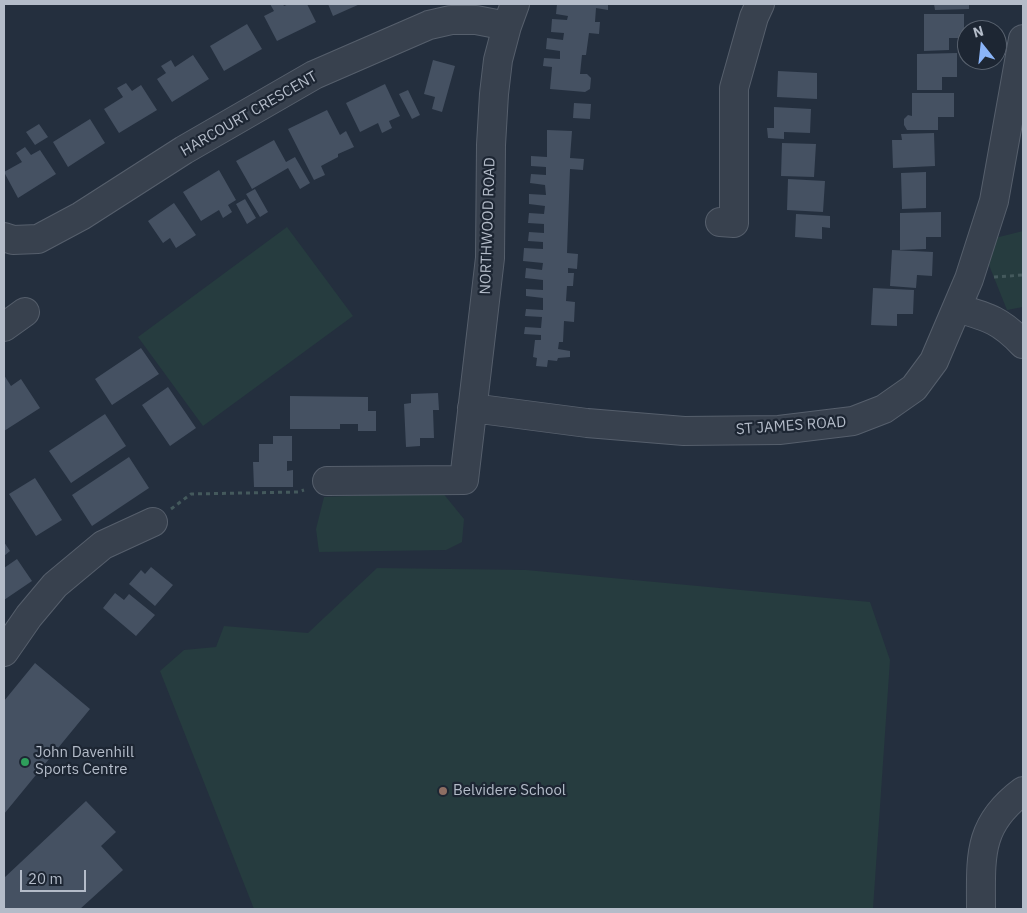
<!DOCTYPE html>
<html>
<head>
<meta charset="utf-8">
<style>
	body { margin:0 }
	#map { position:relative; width:1027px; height:913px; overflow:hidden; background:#242f3e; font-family:"IBM Plex Sans",sans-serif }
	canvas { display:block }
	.frame { position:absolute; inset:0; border:5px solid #b4bcc9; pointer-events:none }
	.north { position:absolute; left:957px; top:20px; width:50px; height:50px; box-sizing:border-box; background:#1d2633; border:1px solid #59626f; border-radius:50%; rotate:344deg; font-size:14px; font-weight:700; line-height:20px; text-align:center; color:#b4bcc9 }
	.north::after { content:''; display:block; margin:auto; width:18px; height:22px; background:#8ab4f8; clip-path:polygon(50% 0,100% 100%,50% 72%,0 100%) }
	.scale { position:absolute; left:20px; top:870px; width:66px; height:22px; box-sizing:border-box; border:2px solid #b4bcc9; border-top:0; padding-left:6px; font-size:15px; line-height:18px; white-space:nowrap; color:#b4bcc9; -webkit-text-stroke:4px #1d2633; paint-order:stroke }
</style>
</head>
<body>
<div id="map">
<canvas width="1027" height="913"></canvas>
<div class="frame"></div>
<div class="north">N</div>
<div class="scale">20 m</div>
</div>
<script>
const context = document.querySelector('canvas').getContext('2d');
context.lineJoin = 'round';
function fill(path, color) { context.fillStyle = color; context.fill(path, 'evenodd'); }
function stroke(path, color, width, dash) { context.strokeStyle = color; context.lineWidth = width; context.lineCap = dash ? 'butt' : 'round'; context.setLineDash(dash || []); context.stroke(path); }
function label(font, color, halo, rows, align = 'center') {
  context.font = font + ' "IBM Plex Sans",sans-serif'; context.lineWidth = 4.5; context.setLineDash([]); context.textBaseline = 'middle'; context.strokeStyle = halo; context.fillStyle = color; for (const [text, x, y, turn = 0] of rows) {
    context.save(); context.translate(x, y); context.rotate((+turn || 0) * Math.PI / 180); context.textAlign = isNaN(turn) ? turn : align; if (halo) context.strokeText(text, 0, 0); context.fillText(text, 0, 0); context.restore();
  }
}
fill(new Path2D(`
	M 287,227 L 353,316 L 203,426 L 138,337 Z
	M 1023,231 L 1023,307 L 1007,310 L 989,265 L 995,238 Z
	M 442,492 L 464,519 L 462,542 L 446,550 L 319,552 L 316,529 L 324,497 Z
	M 377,568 L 526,570 L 870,602 L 890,660 L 873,909 L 254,909 L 160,671 L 184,650 L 216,647 L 224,626 L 308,633 Z`), '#263c3f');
fill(new Path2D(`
	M 270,4 L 283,4 L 284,6 L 289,4 L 307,4 L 316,22 L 277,41 L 264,16 L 274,11 Z
	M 328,4 L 360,4 L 333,16 Z
	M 557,4 L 608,4 L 608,10 L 596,8 L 595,22 L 600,22 L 599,34 L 589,33 L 586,55 L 582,55 L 580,74 L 587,74 L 591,78 L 590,89 L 585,92 L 550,89 L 552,67 L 543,66 L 544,58 L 560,59 L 560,51 L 546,49 L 547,38 L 563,40 L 564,33 L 551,32 L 552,19 L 567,20 L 568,16 L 556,14 Z
	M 934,4 L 969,4 L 969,9 L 935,10 Z
	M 924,14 L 964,14 L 964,38 L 949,38 L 949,50 L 924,51 Z
	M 247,24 L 262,49 L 224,71 L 210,46 Z
	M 957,53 L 957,77 L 942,77 L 942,90 L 917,90 L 917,54 Z
	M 193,55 L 209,79 L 172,102 L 157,79 L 166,73 L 161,66 L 171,60 L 175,67 Z
	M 433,60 L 455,66 L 442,112 L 432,109 L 435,97 L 424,94 Z
	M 778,71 L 817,73 L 817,99 L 777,97 Z
	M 126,83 L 132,91 L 141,85 L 157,110 L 119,133 L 104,109 L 123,97 L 117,88 Z
	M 385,84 L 400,116 L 389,121 L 392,128 L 382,133 L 378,123 L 360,132 L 346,103 Z
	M 408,90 L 420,115 L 412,119 L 399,94 Z
	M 912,93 L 954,93 L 954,117 L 938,117 L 938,130 L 907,130 L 904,125 L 904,119 L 908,115 L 912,116 Z
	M 574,103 L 591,104 L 590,119 L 573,118 Z
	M 774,107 L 811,109 L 810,133 L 784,132 L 784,139 L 768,138 L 767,128 L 774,128 Z
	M 327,110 L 340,135 L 346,131 L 354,147 L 338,154 L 338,157 L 321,166 L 325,175 L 314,180 L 288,129 Z
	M 90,119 L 105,143 L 68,167 L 53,142 Z
	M 39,124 L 48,137 L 35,145 L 26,132 Z
	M 547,130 L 572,131 L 570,158 L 584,159 L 583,170 L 570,169 L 567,253 L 578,254 L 577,269 L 568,268 L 568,273 L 574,273 L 573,286 L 567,286 L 566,301 L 575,302 L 574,322 L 564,321 L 563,342 L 559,342 L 558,349 L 570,351 L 570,357 L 558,358 L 557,361 L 548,360 L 547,367 L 536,366 L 537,358 L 533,357 L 535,340 L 541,340 L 541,335 L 524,334 L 525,327 L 541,328 L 542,317 L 525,316 L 526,309 L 543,310 L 543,298 L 526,296 L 526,289 L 543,290 L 543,280 L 525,278 L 526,268 L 542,270 L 543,263 L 523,261 L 524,248 L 543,249 L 543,242 L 528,241 L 529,232 L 544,233 L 544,224 L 528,223 L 529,213 L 544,214 L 545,206 L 529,204 L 529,194 L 546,195 L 545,185 L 530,183 L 531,174 L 546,175 L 546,167 L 531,166 L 531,156 L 547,157 Z
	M 934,133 L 935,166 L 893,168 L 892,140 L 902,140 L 901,134 Z
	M 274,140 L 286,162 L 295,157 L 310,183 L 300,189 L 288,168 L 252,189 L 236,161 Z
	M 782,143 L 816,144 L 814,177 L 781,176 Z
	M 25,147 L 31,155 L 40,150 L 56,174 L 18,198 L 4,172 L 22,162 L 16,153 Z
	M 219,170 L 236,200 L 228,205 L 232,212 L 223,218 L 219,210 L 201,221 L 183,192 Z
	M 926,172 L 926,208 L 902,209 L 901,173 Z
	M 788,179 L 825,181 L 823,212 L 787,210 Z
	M 255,189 L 268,212 L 260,217 L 246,194 Z
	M 245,199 L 256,218 L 247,224 L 236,204 Z
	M 174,203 L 196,235 L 176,248 L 170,238 L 163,243 L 148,221 Z
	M 941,212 L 941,237 L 926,237 L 926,249 L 900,250 L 900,213 Z
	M 796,214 L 830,216 L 830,228 L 822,227 L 822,239 L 795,237 Z
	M 892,250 L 933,252 L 932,276 L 917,275 L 916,288 L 890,286 Z
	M 873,288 L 914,290 L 913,314 L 897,314 L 897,326 L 871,325 Z
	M 141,348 L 159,374 L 112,405 L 95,379 Z
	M 4,375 L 11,386 L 21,379 L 40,408 L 4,431 Z
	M 168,387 L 196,428 L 170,446 L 142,405 Z
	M 438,393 L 439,410 L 433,410 L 434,438 L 420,438 L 420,446 L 406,447 L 404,404 L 411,403 L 411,394 Z
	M 290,396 L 368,397 L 368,411 L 376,411 L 376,431 L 358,431 L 358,424 L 340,424 L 340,429 L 290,429 Z
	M 105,414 L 126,446 L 71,483 L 49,451 Z
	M 273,436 L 292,436 L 292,461 L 287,461 L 287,471 L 293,470 L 293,487 L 254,487 L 253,462 L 259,462 L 259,444 L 273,444 Z
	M 129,457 L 149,488 L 92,526 L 72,495 Z
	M 35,478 L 62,520 L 36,536 L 9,494 Z
	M 4,542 L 10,551 L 4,556 Z
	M 17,559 L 32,581 L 4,600 L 4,568 Z
	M 151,567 L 173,585 L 155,606 L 129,584 L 141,570 L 145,574 Z
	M 115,593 L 124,600 L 129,594 L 155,615 L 136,636 L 103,608 Z
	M 35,663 L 90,709 L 4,814 L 4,701 Z
	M 86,801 L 116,832 L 101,846 L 123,870 L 80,909 L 4,909 L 4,878 Z`), '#455162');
const minor = new Path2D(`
	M 720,222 L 734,223 L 734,88 L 754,17 L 760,4
	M 4,237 L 13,240 L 38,239 L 81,216 L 184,150 L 314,75 L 429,25 L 451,20 L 476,20 L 507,26
	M 957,308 C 988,317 1000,320 1023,344
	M 4,327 L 25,312
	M 472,408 L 587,423 L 684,431 L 779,430 L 853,421 L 884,409 L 914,388 L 934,361 L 969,279 L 994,201 L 1023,39
	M 327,481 L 464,480 L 490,258 L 491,145 L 494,94 L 498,60 L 507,26 L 515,4
	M 4,652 L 29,616 L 55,585 L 103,545 L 153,522
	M 981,909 C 981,857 977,825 1023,791`);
stroke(minor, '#565f6c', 30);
stroke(new Path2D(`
	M 994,277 L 1023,275
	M 171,509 L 191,494 L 298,492 L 304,490`), '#44595c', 3, [4, 4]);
stroke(minor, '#38414e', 28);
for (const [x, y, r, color] of [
	[25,762,5,"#2e9e5b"],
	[443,791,5,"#8d6e63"]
]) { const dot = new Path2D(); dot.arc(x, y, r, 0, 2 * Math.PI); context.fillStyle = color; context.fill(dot); stroke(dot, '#1d2633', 2); }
label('15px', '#b4bcc9', '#1d2633', [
	["HARCOURT CRESCENT",249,114,-30],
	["NORTHWOOD ROAD",488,226,-88],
	["ST JAMES ROAD",791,426,-4]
]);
label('15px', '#b4bcc9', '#1d2633', [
	["John Davenhill",35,753],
	["Sports Centre",35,770],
	["Belvidere School",453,791]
], 'left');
</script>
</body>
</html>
